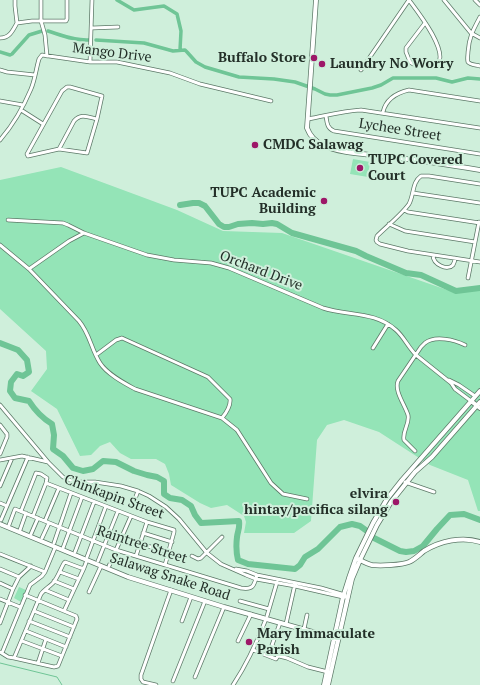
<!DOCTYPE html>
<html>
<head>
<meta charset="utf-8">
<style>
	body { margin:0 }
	canvas { display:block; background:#cfefdb }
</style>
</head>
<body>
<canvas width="480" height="685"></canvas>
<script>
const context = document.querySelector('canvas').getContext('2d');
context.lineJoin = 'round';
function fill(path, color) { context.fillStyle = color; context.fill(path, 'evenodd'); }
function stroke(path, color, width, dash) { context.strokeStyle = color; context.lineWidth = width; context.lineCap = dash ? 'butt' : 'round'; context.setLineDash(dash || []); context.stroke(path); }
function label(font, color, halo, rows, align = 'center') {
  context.font = font + ' "PT Serif",serif'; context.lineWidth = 4; context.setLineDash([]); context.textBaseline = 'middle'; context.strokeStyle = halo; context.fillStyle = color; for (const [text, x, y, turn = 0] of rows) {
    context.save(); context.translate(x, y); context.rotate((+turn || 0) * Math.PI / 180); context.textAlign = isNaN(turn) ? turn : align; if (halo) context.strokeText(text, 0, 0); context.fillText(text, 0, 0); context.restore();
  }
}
fill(new Path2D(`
	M 353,159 L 370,162 L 368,177 L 350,174 Z
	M 61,167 L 177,210 L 223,231 L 282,233 L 456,293 L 480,290 L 480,511 L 478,511 L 468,480 L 430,465 L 379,432 L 344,420 L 327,425 L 317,440 L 311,521 L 294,533 L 244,533 L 246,522 L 244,516 L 227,505 L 211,508 L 200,503 L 171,485 L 169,474 L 165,464 L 156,459 L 131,459 L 120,453 L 110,442 L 100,446 L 91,455 L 80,456 L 57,409 L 31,391 L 47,369 L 46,351 L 0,309 L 0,180 Z
	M 19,587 L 26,590 L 21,602 L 14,598 Z`), '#94e4b7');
stroke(new Path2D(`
	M 0,663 L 57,677 L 62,685`), '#6fc596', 1);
stroke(new Path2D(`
	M 117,0 L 134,10 L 164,6 L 177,14 L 181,31 L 180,50
	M 48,31 C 61,35 75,41 89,40
	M 96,40 L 144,43 L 173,51 L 185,50 L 187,52 L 196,62 L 205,67 L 239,77 L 274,79 L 295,82 L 315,89 L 325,94 L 330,95 L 337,95 L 372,88 L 381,85 L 393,78 L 436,78 L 452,82 L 468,78 L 480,79
	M 0,52 L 10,55 L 12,54 L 29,35 L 42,31`), '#6fc596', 3.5);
stroke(new Path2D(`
	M 180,205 L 193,203 L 199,203 L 205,206 L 219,224 L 224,227 L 229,227 L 238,224 L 252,223 L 263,224 L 272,223 L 277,224 L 292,233 L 356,251 L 366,256 L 406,273 L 421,275 L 456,291 L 480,288
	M 0,343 L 18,350 L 27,360 L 29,372 L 23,376 L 17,374 L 11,382 L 10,391 L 15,398 L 29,401 C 36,412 42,418 52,424 L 54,435 L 53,449 L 63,456 L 73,468 L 83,471 L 93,469 L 103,461 L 116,462 L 134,471 L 147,475 L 157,477 L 164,481 L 164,494 L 170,498 L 182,500 L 191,506 L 195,515 L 201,523 L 239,521 C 240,528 238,530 237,537 C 236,545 236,552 238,560 L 248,564 L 295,569 L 300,565 L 305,557 L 318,549 L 340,527 L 352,524 L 360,526 L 367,531 L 374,538 L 400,551 L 406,552 L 414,551 L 423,546 L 437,529 L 450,515 L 464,514 L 480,520`), '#6fc596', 6);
const street = new Path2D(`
	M 15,0 L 15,6 L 17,23
	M 41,0 L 41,21 L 45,35 L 47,56
	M 444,0 L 471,33 L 480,38
	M 475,0 L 480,5
	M 480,17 C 473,30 469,37 468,52 C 468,55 467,59 468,62 C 470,65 477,65 480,66
	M 92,28 L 118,27
	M 0,38 C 10,38 13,30 17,23 L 32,21 L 66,21 L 67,19 L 67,0
	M 90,62 L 92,0
	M 0,70 L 7,72 L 35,75
	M 361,70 L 409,0 C 418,12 448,50 438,64 L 413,64 L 410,62 L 406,52 L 406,48 L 409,44 L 425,23
	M 67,87 L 70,87 L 102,96 L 97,119 L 87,153 L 59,149 L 28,156 L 27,154 L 62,91 Z
	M 0,101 L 23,105
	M 21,110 L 43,124
	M 383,112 C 386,99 396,93 409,90 L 480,101
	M 326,116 C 327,123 327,128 334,131 L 480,154
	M 308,119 C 325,116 343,111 361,110 L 480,128
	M 0,140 C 13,125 23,108 31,89 C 35,80 36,69 39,59 L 42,55 L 90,62 L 117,62 L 170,73 L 200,84 L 271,101
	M 59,149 L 74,121 C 81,113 88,117 97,119
	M 480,184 L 429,176 L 421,176 C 412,182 414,195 409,204 C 402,214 386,227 377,236 L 376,240 L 377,242 L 380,244 L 408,251 L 480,262
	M 413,193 L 480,203
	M 404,210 L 408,212 L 480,223
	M 8,220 L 63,223 L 68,225 L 84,233 L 147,255 L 174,260 L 211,263 L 229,268 L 323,308 C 348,316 375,311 396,330 C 404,337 408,347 416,355 L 451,383 L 455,389 L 471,401
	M 389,224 L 405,231 L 475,242
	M 0,245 L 29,269 L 79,321 C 90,334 91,349 100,363 C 107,374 124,383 135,389 L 222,418 L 237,430 L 271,483 L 283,494 L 307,499
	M 433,255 C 433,265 448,271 453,265 C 454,263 455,260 455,258
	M 29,269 L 69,241 L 84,233
	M 468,278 L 479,222
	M 373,348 L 388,324
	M 96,355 L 116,340 L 122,338 L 208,377 L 230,399 C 231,406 226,413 222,418
	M 449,380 L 459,385 L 475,396
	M 0,405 L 48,462 L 63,477 L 74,482 L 95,482 L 121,486 L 138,491 L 149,496 L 166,507 L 179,519 L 207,553 L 221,564 L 246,575 L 256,579 L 295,586 L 343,597 L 348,597
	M 0,425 L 7,434 L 7,437 L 0,454
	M 415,451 L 404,440 C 402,431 410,424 408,415 C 405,405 394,391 398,381 L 421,347 C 422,346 424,344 425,343 C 435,335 455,340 465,345
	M 0,460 L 22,456 L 48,462
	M 405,482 L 434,492
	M 46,483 L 147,522 L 174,530 L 174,532 L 165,565
	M 0,486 L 12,458
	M 0,503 L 7,506
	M 133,504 L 138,491
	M 21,511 L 36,473 L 41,474 L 47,478 L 46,483 L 33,516
	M 1,520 L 28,457
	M 45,521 L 59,488
	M 9,525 L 15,509 L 116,550 L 241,588 C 253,590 254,586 257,575
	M 20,530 L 26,513
	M 143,533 L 172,542
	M 31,534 L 38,518
	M 42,538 L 49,523
	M 54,543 L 71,493
	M 140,544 L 169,552
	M 63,548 L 82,497
	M 75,552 L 94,502
	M 0,554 L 45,572
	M 136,556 L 147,522
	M 192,556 L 198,559 L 201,558 L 222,537
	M 87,557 L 106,506
	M 98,561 L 118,511
	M 109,566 L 131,516
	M 0,569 L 19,577
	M 236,569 L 247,571 L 257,575 L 321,588 L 345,595
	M 60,572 L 79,579
	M 54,581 L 74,589
	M 0,583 L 13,589
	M 45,590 L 69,600
	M 89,592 L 101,566
	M 0,599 L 20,607
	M 240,601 L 269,609
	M 34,611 L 74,627
	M 64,611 L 84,568
	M 267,616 L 277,582
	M 29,621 L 70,637
	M 182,621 L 191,597
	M 0,623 L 13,589 L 19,577 L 31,566
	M 286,624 L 295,584
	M 304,629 L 307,615
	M 26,631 L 66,647
	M 22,641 L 62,656
	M 238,641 L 251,614
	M 253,650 L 276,659 L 280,653 L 272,645 L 280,623
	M 0,652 L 8,657 L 14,658 L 54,667 L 58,666 L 77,619 L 76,616 L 25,595
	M 2,653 L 30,585 L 42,576 L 45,572 L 55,548
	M 279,656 L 287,658 L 308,667 L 328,672
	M 14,658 L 41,594 C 44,590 49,587 53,583 C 58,577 60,570 64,563 L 65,562 L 81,568 L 84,568 L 87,560
	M 38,663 L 46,639
	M 195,677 L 224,607
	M 173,681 L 205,601
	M 156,685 L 143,682 L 141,679 L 141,675 L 171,590
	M 233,685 C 247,664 257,642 266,619`);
const secondary = new Path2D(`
	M 316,0 L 307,128 C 310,136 316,142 323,145 C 340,154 370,154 389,157 C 420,160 450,165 480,170
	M 471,401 L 480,408
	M 0,524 L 128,577 L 224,607 L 334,638 L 338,640
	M 358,559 C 362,561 367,564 372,565 C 381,566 401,565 409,562 C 414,560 419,555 424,551 C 440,541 462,536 480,542
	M 324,685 L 343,597 L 349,578 L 356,558 L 373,523 L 387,499 L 402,480 L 480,391
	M 328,685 L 352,579 L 360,560 L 377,525 L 391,502 L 415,472 L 432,457 L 480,402`);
stroke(street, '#5d7968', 4.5);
stroke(secondary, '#5d7968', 5.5);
stroke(street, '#fff', 3);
stroke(secondary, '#fff', 4);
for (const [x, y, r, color] of [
	[314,58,4,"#9d1768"],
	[322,64,4,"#9d1768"],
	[255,145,4,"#9d1768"],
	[360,168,4,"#9d1768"],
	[324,201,4,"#9d1768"],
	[396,502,4,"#9d1768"],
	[249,642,4,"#9d1768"]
]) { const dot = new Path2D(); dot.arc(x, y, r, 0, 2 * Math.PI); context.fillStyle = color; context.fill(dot); stroke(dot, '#cfefdb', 1.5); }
label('14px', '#232f28', '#cfefdb', [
	["Mango Drive",112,53,7],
	["Lychee Street",400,130,9],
	["Orchard Drive",261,271,21],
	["Chinkapin Street",114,497,20],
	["Raintree Street",142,545,18],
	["Salawag Snake Road",170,577,18]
]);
label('bold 14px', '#232f28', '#cfefdb', [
	["Buffalo Store",306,58,"right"],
	["Laundry No Worry",330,64],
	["CMDC Salawag",263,145],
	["TUPC Covered",368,160],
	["Court",368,176],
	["TUPC Academic",316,193,"right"],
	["Building",316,209,"right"],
	["elvira",388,494,"right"],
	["hintay/pacifica silang",388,510,"right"],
	["Mary Immaculate",257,634],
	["Parish",257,650]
], 'left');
</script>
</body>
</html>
